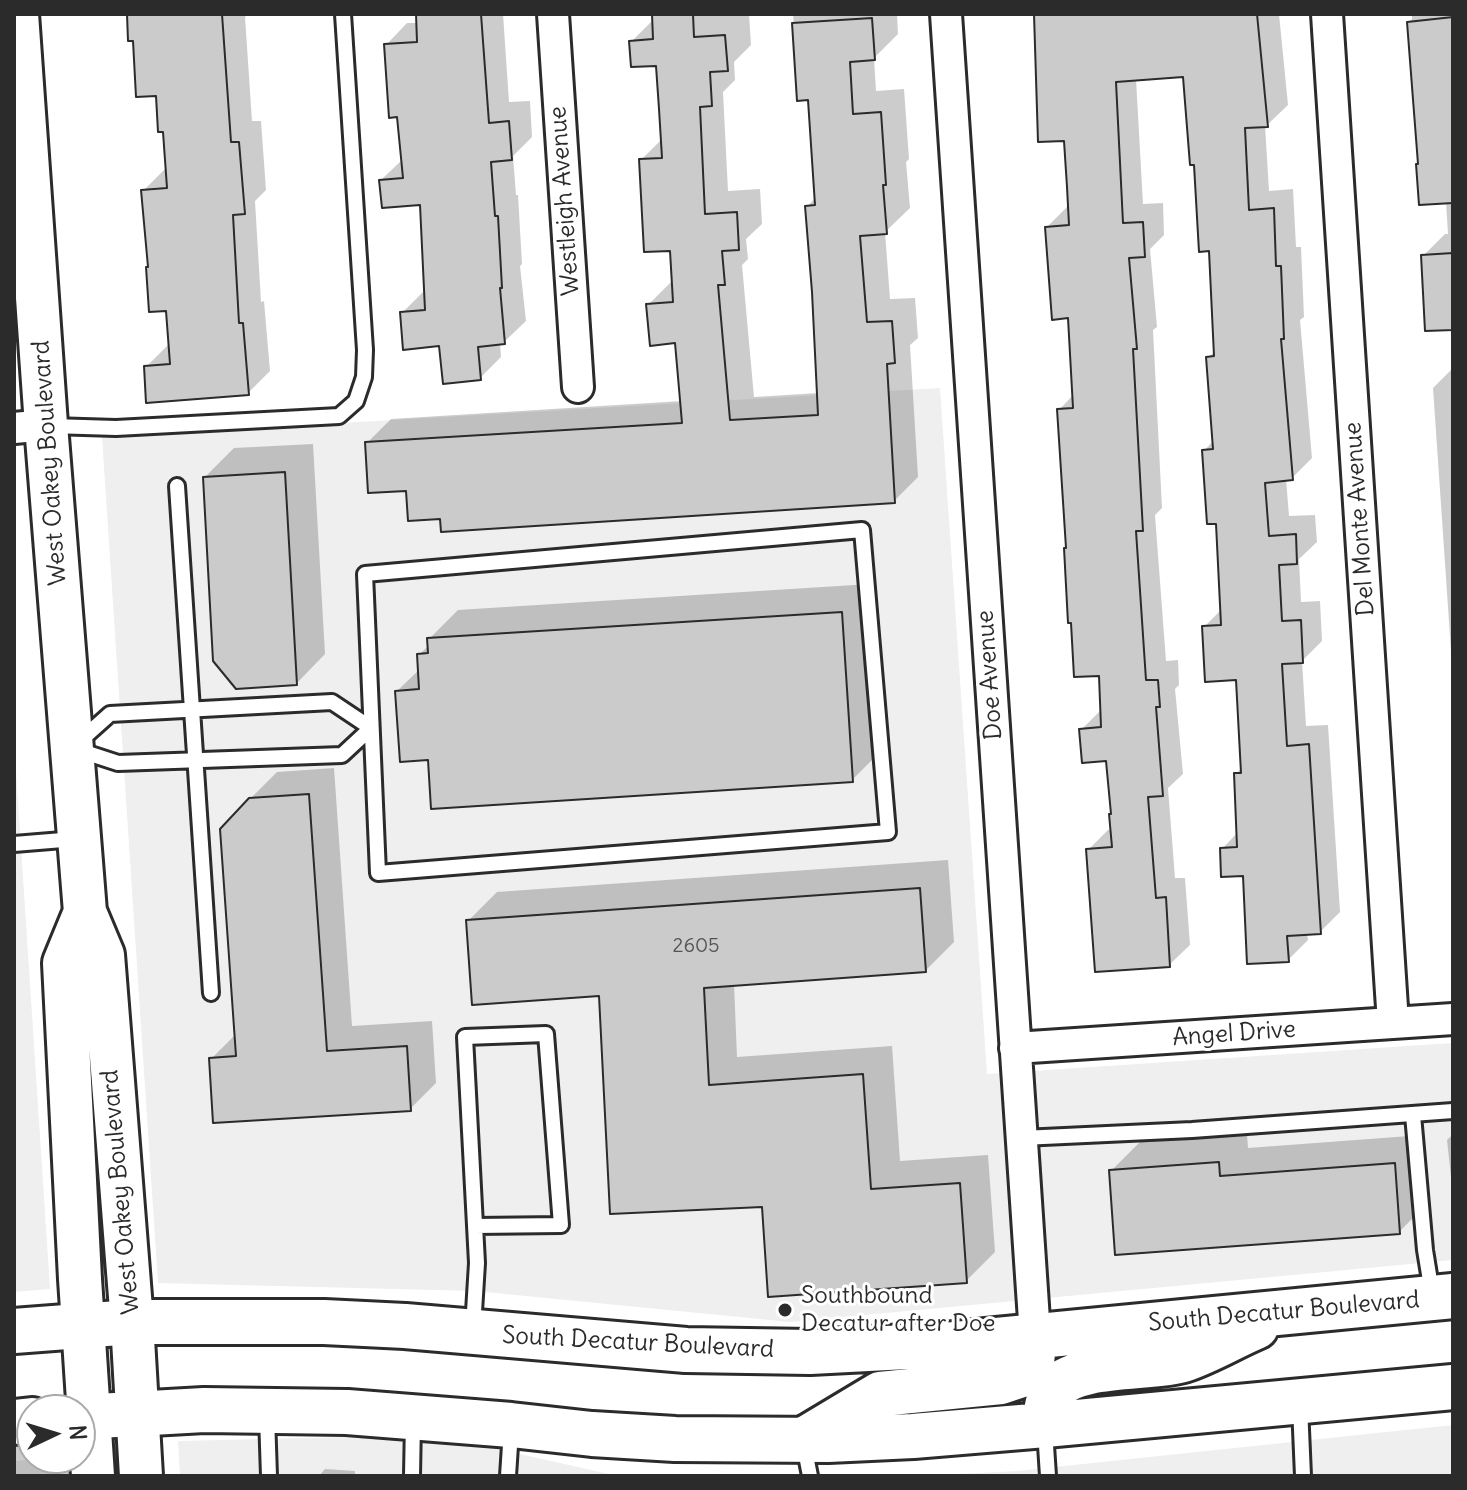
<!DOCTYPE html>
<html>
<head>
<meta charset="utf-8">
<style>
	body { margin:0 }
	#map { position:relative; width:1467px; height:1490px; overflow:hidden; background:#fff; font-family:Delius,sans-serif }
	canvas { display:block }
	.frame { position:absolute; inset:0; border:16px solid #2b2b2b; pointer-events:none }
	.north { position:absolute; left:16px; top:1394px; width:80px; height:80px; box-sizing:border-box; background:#fff; border:2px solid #aaa; border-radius:50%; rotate:86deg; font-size:22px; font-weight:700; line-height:32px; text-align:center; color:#2b2b2b }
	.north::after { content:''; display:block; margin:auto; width:28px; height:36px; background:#2b2b2b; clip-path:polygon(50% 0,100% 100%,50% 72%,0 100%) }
</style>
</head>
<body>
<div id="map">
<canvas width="1467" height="1490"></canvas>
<div class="frame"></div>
<div class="north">N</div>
</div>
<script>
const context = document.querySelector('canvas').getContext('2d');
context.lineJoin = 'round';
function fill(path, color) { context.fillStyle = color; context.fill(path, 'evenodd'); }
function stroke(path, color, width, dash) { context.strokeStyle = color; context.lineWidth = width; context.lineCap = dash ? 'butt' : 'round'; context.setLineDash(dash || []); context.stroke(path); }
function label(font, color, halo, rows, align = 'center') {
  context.font = font + ' Delius,sans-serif'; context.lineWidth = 6; context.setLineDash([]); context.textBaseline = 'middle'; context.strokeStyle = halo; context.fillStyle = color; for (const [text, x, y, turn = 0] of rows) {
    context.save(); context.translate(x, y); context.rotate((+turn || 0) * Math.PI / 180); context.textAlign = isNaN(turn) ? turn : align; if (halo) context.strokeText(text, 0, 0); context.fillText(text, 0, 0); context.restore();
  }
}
fill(new Path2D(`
	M 940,388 L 987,1074 L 1453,1043 L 1453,1260 L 790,1322 L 475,1291 L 158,1283 L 102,437 Z
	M 14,740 L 50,1289 L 14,1292 Z
	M 1453,1425 L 1453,1476 L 920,1476 L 1017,1471 Z
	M 435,1435 L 618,1476 L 180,1476 L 178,1441 Z
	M 56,1458 L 58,1476 L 14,1476 L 14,1461 Z`), '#efefef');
fill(new Path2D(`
	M 129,14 L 248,14 L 245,17 L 252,121 L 261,121 L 266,190 L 255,201 L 261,302 L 264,301 L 270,371 L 248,393 L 146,367 L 168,345 L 170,345 L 168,309 L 143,191 L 165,169 L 168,169 L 164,130 L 158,93 L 135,39 Z
	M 418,14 L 503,14 L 509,102 L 530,101 L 532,137 L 513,156 L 516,195 L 518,195 L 522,264 L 520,266 L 526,321 L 504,342 L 500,343 L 501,357 L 480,378 L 402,313 L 423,292 L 426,292 L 422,203 L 381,180 L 403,159 L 399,115 L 386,45 L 407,23 L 419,23 Z
	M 654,14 L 749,14 L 751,45 L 734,62 L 735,80 L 723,92 L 728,191 L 760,189 L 762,224 L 746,239 L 748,259 L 742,265 L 754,397 L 819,393 L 807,207 L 816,197 L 810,98 L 799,99 L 793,14 L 897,14 L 898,34 L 874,58 L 876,91 L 904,89 L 909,159 L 906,162 L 910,208 L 885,232 L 890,299 L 915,298 L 918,338 L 910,345 L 918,477 L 894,501 L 442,517 L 408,489 L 367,443 L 391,419 L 682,401 L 677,341 L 648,305 L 673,280 L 672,249 L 641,160 L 663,138 L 658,64 L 631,42 L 654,19 Z
	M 1036,14 L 1279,14 L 1288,105 L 1267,125 L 1265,125 L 1269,191 L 1293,189 L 1296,247 L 1301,247 L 1304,317 L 1300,320 L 1312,458 L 1292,478 L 1286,479 L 1289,516 L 1315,515 L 1317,542 L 1299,559 L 1301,602 L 1320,601 L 1322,641 L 1302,661 L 1306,726 L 1328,725 L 1340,912 L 1320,932 L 1307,933 L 1308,940 L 1288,960 L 1245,874 L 1222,849 L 1238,832 L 1236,774 L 1242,767 L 1238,678 L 1204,627 L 1222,609 L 1218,521 L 1204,451 L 1214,440 L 1208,358 L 1216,350 L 1211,249 L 1196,162 L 1185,75 L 1136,79 L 1143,204 L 1163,203 L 1164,235 L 1150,249 L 1157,327 L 1153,330 L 1162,508 L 1155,515 L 1166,661 L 1178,660 L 1179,685 L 1175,689 L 1183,774 L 1168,788 L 1175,878 L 1185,878 L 1190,945 L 1169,965 L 1088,850 L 1108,830 L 1112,829 L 1108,759 L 1081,730 L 1101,710 L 1101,674 L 1068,547 L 1059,410 L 1074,394 L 1070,316 L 1047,227 L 1067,207 L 1070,207 L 1066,138 Z
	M 1412,14 L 1453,14 L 1453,328 L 1424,255 L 1445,234 L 1448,234 L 1446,202 L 1418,164 L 1409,22 L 1412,19 Z
	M 1453,368 L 1453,650 L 1451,651 L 1433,388 Z
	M 313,444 L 325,654 L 296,684 L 205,477 L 234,448 Z
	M 870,584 L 881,751 L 852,780 L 430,758 L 397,691 L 420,669 L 419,655 L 429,645 L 429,639 L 458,610 Z
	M 334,768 L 352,1026 L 432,1021 L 436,1083 L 410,1109 L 211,1059 L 237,1033 L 250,799 L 277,772 Z
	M 948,860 L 954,942 L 925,971 L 734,984 L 737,1057 L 892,1046 L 900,1161 L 988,1155 L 995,1252 L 966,1281 L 763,1204 L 601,994 L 468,921 L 497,892 Z
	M 1247,1134 L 1248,1148 L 1423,1135 L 1428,1203 L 1399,1232 L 1111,1171 L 1140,1142 Z
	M 1453,1134 L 1453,1196 L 1447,1140 Z
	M 32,1437 L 32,1458 L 80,1458 L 82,1476 L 14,1476 L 14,1438 Z
	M 325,1469 L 355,1471 L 355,1476 L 319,1476 Z`), '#0003');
const building = new Path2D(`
	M 127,14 L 222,14 L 231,142 L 239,142 L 245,214 L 233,215 L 239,323 L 243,323 L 249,395 L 146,403 L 144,366 L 170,364 L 166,311 L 149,312 L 146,267 L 148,267 L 141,190 L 167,188 L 163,132 L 158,132 L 156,96 L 136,97 L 133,41 L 128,41 Z
	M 416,14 L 481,14 L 489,123 L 509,121 L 512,160 L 491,162 L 495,216 L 498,216 L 502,288 L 500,288 L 505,344 L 478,347 L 481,380 L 443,384 L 439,346 L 403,350 L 400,312 L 425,310 L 420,205 L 382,208 L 379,180 L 403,178 L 397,117 L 389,118 L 384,44 L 417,42 Z
	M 652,14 L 693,14 L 694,37 L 725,35 L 728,71 L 710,72 L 712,106 L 700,107 L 705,214 L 737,212 L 739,250 L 722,251 L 725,285 L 718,285 L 730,420 L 818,415 L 812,292 L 805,206 L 815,205 L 808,100 L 797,101 L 792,23 L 872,18 L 875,60 L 850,62 L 853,114 L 881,112 L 886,185 L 883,185 L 887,234 L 860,236 L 867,322 L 892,321 L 895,363 L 887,364 L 895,503 L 441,532 L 440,519 L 408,521 L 406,491 L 368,493 L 365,442 L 682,423 L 675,343 L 650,346 L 646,304 L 673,302 L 670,251 L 644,252 L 639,159 L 662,158 L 659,109 L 656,66 L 631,67 L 629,41 L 653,39 Z
	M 1034,14 L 1257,14 L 1268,127 L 1245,128 L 1249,210 L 1274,208 L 1276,266 L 1281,266 L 1284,339 L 1281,339 L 1293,480 L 1265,483 L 1269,536 L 1296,534 L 1297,564 L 1279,565 L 1282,621 L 1301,620 L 1303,663 L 1282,664 L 1287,746 L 1309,744 L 1321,934 L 1287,936 L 1289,962 L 1247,964 L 1243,876 L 1221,877 L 1220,848 L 1237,847 L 1234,773 L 1241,773 L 1236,680 L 1205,682 L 1202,626 L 1221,625 L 1216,524 L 1207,524 L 1202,450 L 1213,449 L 1206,357 L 1214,356 L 1209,251 L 1199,252 L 1194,165 L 1190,165 L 1183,77 L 1116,82 L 1123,223 L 1143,222 L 1145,257 L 1129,258 L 1137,349 L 1133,349 L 1143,531 L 1136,531 L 1146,680 L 1158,680 L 1160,707 L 1156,707 L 1163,796 L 1148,797 L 1156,898 L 1166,897 L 1170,967 L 1095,972 L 1086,849 L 1112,847 L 1109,814 L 1111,814 L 1106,761 L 1082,763 L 1079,729 L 1101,727 L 1099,676 L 1074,677 L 1071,623 L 1068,623 L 1064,548 L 1066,548 L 1057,409 L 1073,408 L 1068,318 L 1052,320 L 1045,227 L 1069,225 L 1067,187 L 1064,141 L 1038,142 Z
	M 1453,17 L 1453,203 L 1419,205 L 1416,164 L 1418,164 L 1407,22 Z
	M 1453,253 L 1453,330 L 1425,331 L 1421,255 Z
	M 285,472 L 297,685 L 236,689 L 213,661 L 203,477 Z
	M 842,612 L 853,782 L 431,809 L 428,760 L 400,762 L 395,691 L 419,689 L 417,654 L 428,653 L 427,638 Z
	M 309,794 L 327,1051 L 407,1046 L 411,1111 L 213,1123 L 209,1058 L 236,1056 L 220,829 L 249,798 Z
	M 920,888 L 926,972 L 704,988 L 709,1085 L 863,1074 L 871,1189 L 960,1183 L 967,1283 L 768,1297 L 762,1207 L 610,1214 L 599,996 L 472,1005 L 466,920 Z
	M 1219,1162 L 1220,1176 L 1395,1163 L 1400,1234 L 1115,1255 L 1109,1170 Z`);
fill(building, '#cbcbcb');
stroke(building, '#2b2b2b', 2);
const service = new Path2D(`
	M 51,426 L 116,428 L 339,416 L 356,401 L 364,377 L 365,350 L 343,14
	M 177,486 L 211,993
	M 862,530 L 888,832 L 378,873 L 365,574 Z
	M 332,702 L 371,728 L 342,755 L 118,763 L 72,748 L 110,714 Z
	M 14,844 L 75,839
	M 1413,1115 L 1425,1250 L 1432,1293
	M 1022,1138 L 1192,1130 L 1453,1111
	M 473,1328 L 477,1263 L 465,1037 L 546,1034 L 561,1225 L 475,1226
	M 1300,1406 L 1303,1476
	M 267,1416 L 269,1476
	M 1045,1430 L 1048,1476
	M 804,1445 L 810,1476
	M 412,1476 L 413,1421
	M 508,1476 L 511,1430`);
const minor = new Path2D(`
	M 553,14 L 578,387
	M 946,14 L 1035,1335
	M 1327,14 L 1393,1023
	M 14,428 L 46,425
	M 1015,1048 L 1453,1019`);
const secondary = new Path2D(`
	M 17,14 L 46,425 L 85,912 L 103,955 L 132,1322 L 141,1476
	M 85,912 L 64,963 L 80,1279 L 93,1476`);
const primary = new Path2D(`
	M 14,1331 L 132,1322 L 324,1322 L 405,1326 L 686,1350 L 810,1352 L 945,1345 L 1453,1296
	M 80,1417 L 204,1410 L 347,1412 L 511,1425 L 592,1434 L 675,1439 L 828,1440 L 913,1436 L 1045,1425 L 1453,1387
	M 14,1422 L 32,1420
	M 1045,1425 C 1046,1413 1046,1400 1054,1390 C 1075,1362 1151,1370 1183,1360 C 1208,1352 1232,1337 1256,1327
	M 805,1439 L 880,1394 L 1001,1382 L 1022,1375 L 1032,1362 L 1035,1335`);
stroke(service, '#2b2b2b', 20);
stroke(minor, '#2b2b2b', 36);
stroke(secondary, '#2b2b2b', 48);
stroke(primary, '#2b2b2b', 50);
stroke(service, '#fff', 14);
stroke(minor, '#fff', 30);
stroke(secondary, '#fff', 42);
stroke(primary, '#fff', 44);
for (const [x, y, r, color] of [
	[785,1310,8,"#2b2b2b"]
]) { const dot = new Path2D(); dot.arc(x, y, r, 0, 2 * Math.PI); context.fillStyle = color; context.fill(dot); stroke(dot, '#fff', 3); }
label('20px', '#535353', null, [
	["2605",696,946]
]);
label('24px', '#2b2b2b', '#fff', [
	["Westleigh Avenue",565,201,-94],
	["West Oakey Boulevard",50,463,-94],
	["Del Monte Avenue",1360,519,-94],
	["Doe Avenue",990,675,-94],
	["Angel Drive",1234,1034,-4],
	["West Oakey Boulevard",121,1192,-95],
	["South Decatur Boulevard",1284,1312,-5],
	["South Decatur Boulevard",638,1343,3]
]);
label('24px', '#2b2b2b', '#fff', [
	["Southbound",801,1296],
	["Decatur after Doe",801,1324]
], 'left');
</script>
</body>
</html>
